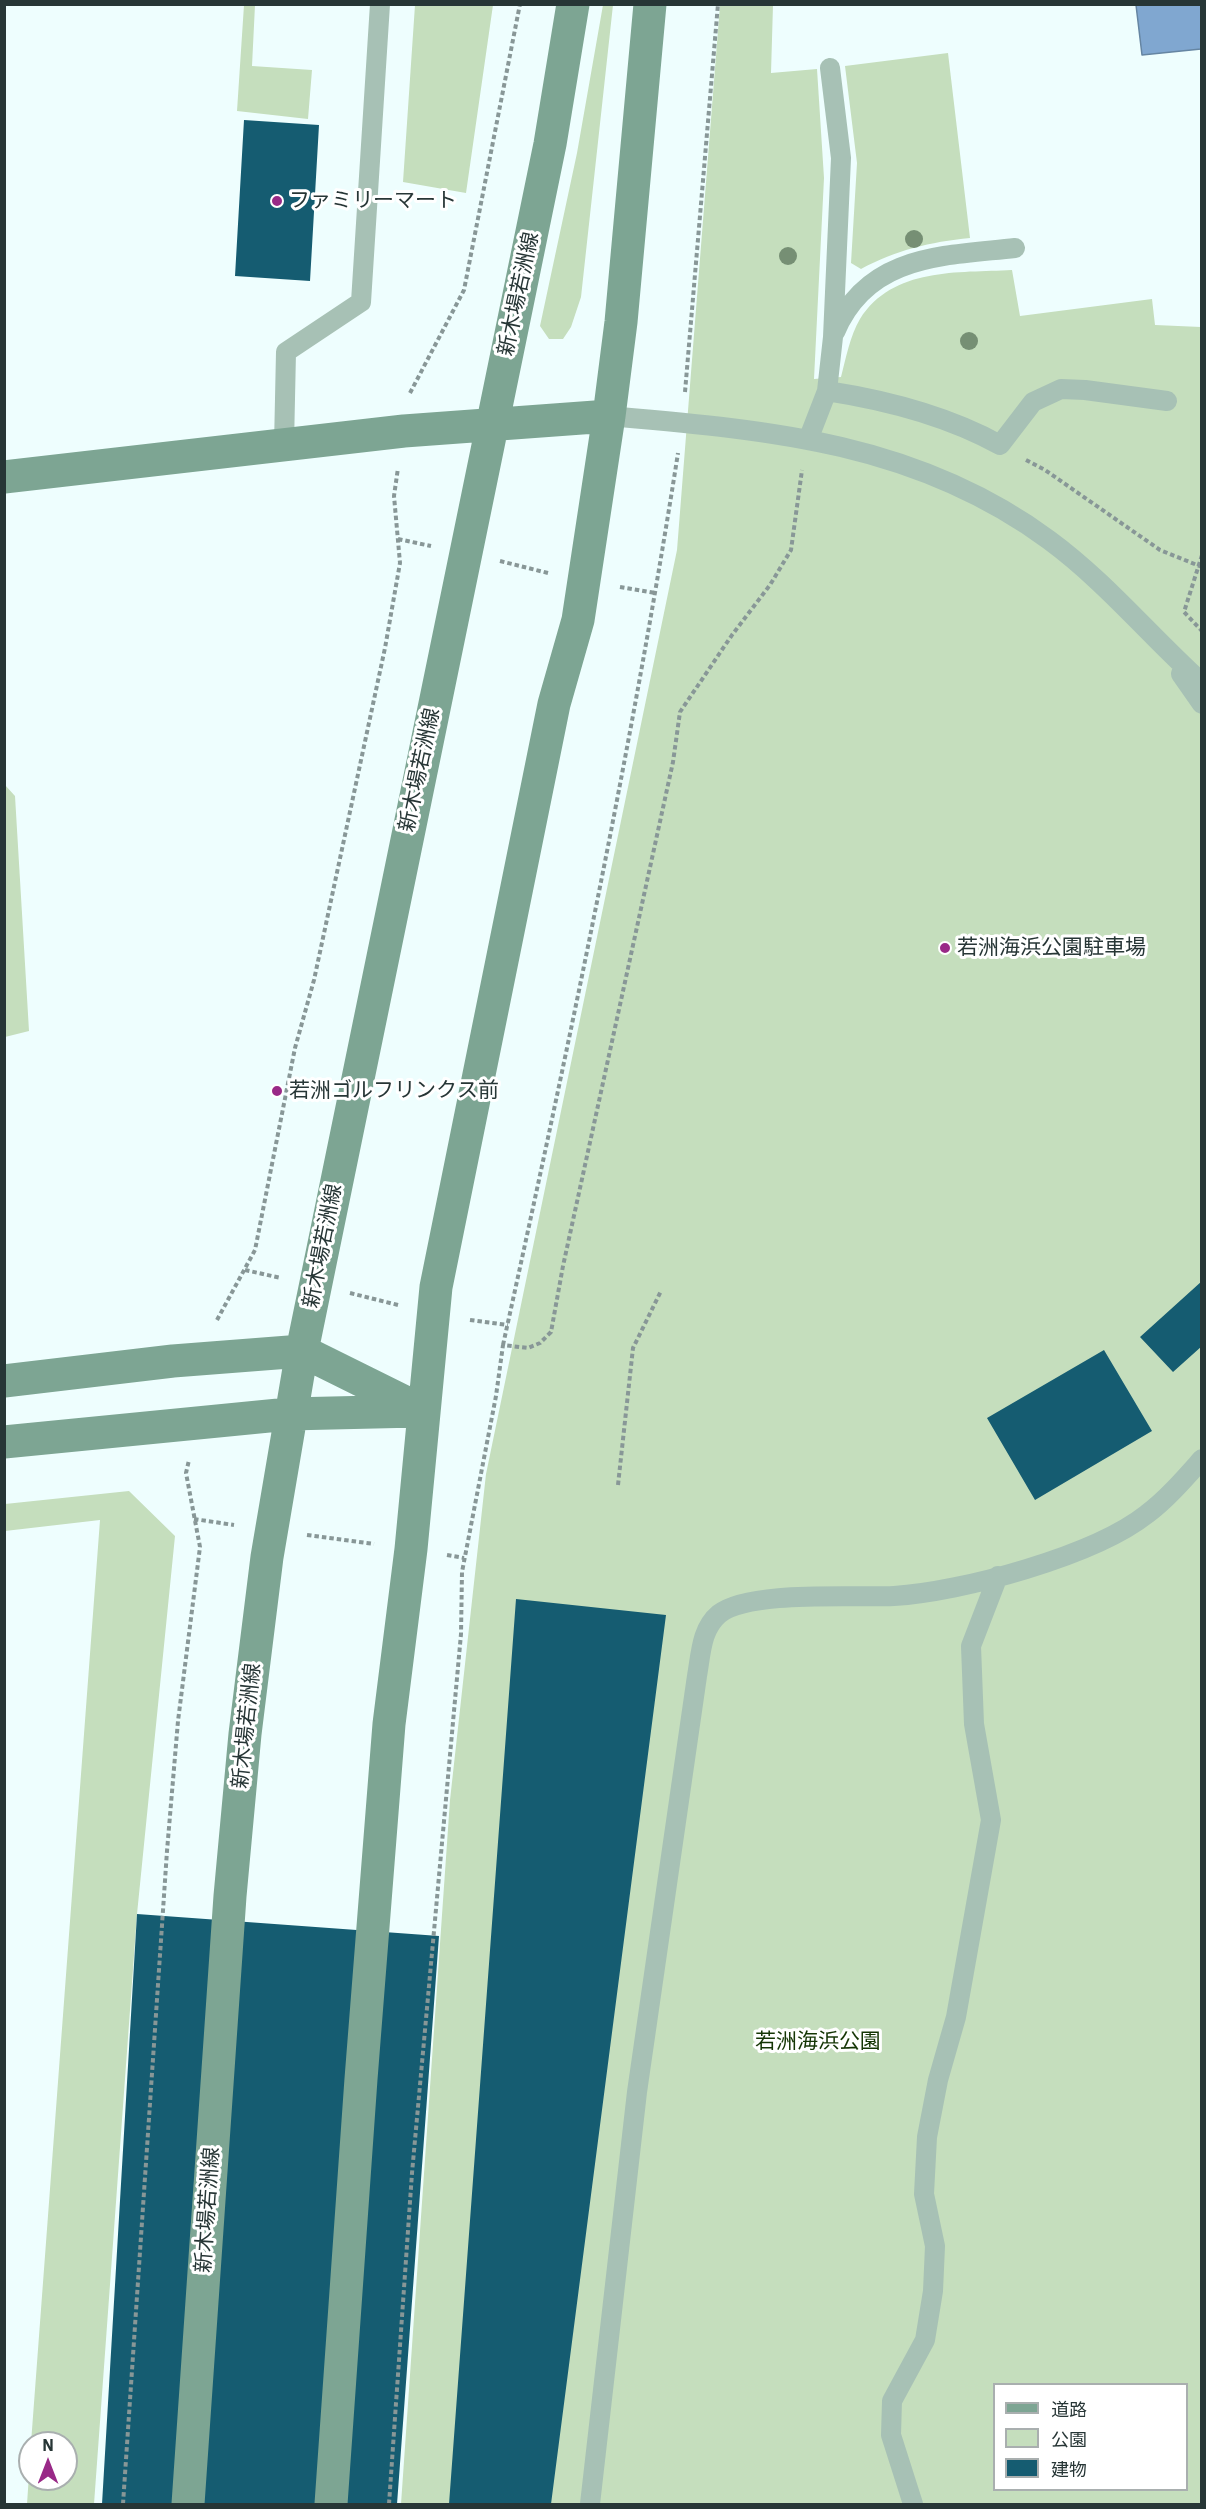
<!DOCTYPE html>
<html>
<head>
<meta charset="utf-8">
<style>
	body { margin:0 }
	#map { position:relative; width:1206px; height:2509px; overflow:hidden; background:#eefefe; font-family:"IBM Plex Sans","Noto Sans JP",sans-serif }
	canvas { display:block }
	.frame { position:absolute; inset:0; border:6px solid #273636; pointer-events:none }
	.legend { position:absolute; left:993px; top:2383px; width:195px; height:108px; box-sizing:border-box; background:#fff; border:2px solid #a9afaf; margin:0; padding:8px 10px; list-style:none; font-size:18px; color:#273636 }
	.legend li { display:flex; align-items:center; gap:12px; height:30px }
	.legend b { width:30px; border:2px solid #a9afaf }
	.north { position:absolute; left:18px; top:2431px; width:60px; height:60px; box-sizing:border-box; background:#fff; border:2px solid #a9afaf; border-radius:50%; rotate:0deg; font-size:16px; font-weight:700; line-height:24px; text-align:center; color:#273636 }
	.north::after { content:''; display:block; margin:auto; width:21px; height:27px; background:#992987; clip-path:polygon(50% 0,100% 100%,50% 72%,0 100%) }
</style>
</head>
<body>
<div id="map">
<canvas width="1206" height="2509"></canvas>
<div class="frame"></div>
<ul class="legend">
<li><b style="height:8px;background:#7da593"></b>道路</li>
<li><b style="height:16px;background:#c5debd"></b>公園</li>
<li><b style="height:16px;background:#155c71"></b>建物</li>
</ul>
<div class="north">N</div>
</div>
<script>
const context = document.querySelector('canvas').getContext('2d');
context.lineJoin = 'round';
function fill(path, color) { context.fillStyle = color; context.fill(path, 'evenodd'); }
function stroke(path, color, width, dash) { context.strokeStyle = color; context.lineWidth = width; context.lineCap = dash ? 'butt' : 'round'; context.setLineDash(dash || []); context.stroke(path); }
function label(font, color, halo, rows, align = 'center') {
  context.font = font + ' "IBM Plex Sans","Noto Sans JP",sans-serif'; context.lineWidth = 6; context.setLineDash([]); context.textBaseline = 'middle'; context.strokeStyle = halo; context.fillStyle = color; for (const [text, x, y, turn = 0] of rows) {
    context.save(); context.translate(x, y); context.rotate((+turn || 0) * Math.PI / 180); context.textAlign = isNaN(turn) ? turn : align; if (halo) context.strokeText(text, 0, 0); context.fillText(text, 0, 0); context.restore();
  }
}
fill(new Path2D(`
	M 244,5 L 255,5 L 252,66 L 312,70 L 308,119 L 237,111 Z
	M 415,5 L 493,5 L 466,193 L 403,182 Z
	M 603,5 L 613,5 L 581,297 L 571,327 L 563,339 L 549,339 L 540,326 L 577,153 Z
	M 720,5 L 773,5 L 771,73 L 817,69 L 824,178 L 814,379 L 841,377 C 846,358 850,336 860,319 C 893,267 958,273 1012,270 L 1020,316 L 1152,299 L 1155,325 L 1201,327 L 1201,2504 L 401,2504 L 450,1800 L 486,1474 L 677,550 ZM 994,2384 L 1186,2384 L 1186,2490 L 994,2490 Z
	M 948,53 L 970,238 C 930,242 896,250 861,269 L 851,263 L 857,163 L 845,66 Z
	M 5,785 L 15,796 L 29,1031 L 5,1037 Z
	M 129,1491 L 175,1536 L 137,1914 L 94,2504 L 27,2504 L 30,2460 L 30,2479 L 66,2479 L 66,2443 L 31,2443 L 100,1520 L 5,1531 L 5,1504 Z`), '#c5debd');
const water = new Path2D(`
	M 1136,5 L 1201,5 L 1201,49 L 1142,55 Z`);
fill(water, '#80a7d0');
stroke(water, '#6585a2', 1.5);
fill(new Path2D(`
	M 244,120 L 319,125 L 310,281 L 235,276 Z
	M 1202,1281 L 1202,1346 L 1173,1372 L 1140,1337 Z
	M 1104,1350 L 1152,1431 L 1035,1500 L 987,1418 Z
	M 516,1599 L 666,1615 L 551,2504 L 449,2504 Z
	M 137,1914 L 439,1936 L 397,2504 L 102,2504 Z`), '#155c71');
stroke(new Path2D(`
	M 685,392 L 718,4
	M 410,393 L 464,290 L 520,4
	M 1026,460 L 1045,470 L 1160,550 L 1202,567
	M 398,539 L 431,546
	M 1202,555 L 1184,612 L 1202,631
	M 500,561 L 548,573
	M 620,587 L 655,593
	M 245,1270 L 281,1278
	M 350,1293 L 398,1305
	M 217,1320 L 255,1250 L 295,1048 L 314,980 L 385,648 L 400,563 L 394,496 L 398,468
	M 470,1320 L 508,1325
	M 503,1345 C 568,1049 631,753 678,453
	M 618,1485 L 633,1348 L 661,1291
	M 194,1519 L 234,1525
	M 307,1535 L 374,1544
	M 447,1555 L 464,1558
	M 123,2504 L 167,1851 L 178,1721 L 200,1547 L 186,1473 L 189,1460
	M 389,2504 L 412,2173 L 461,1634 L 462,1572 L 496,1396 L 503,1345 L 528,1348 L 540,1343 L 551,1332 L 563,1266 L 673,762 L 680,712 L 732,635 L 770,585 L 791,550 L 802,470`), '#889797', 4, [4.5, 3]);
stroke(new Path2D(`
	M 835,332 C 868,254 944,256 1015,248
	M 827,391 C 885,400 948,416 1000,445 L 1033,402 L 1061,389 L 1085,390 L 1167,401
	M 609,416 C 768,430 916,442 1049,540 C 1105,581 1150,636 1202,683
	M 808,440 L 827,391 L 833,337 L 841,158 L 830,68
	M 284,445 L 286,352 L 361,302 L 380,4
	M 1181,674 L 1202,704
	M 590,2504 L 637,2092 L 697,1676 C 701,1654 701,1629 719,1614 C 749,1590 854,1598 894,1596 C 961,1592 1094,1556 1147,1514 C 1167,1499 1185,1478 1202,1459
	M 913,2504 L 891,2435 L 892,2401 L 925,2340 L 933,2291 L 935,2246 L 924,2194 L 927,2137 L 938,2080 L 956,2017 L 991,1820 L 974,1724 L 971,1646 L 998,1576`), '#a7c1b5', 20);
stroke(new Path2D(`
	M 4,477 L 404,431 L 609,416
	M 4,1381 L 173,1361 L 302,1351 L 423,1411
	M 4,1442 L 289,1414 L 418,1411
	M 188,2504 L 230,1896 L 245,1734 L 267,1557 L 302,1351 L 550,144 L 573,4
	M 331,2504 L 361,2079 L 389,1724 L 411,1549 L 436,1287 L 554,704 L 578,620 L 609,416 L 621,322 L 650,4`), '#7da593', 33);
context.fillStyle = '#768f74';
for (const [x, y] of [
	[914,239],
	[788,256],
	[969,341]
]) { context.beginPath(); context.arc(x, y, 9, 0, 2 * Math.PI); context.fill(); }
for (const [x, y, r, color] of [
	[277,201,6,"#992987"],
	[945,948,6,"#992987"],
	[277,1091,6,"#992987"]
]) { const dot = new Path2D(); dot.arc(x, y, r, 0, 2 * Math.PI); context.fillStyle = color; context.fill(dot); stroke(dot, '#fff', 2); }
label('21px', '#273636', '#fff', [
	["ファミリーマート",289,201],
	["若洲海浜公園駐車場",957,948],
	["若洲ゴルフリンクス前",289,1091]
], 'left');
label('21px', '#273636', '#fff', [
	["新木場若洲線",519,294,-78],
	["新木場若洲線",420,770,-78],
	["新木場若洲線",323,1246,-79],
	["新木場若洲線",247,1726,-84],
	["新木場若洲線",208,2210,-86]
]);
label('21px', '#143504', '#fff', [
	["若洲海浜公園",818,2042]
]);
</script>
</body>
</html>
